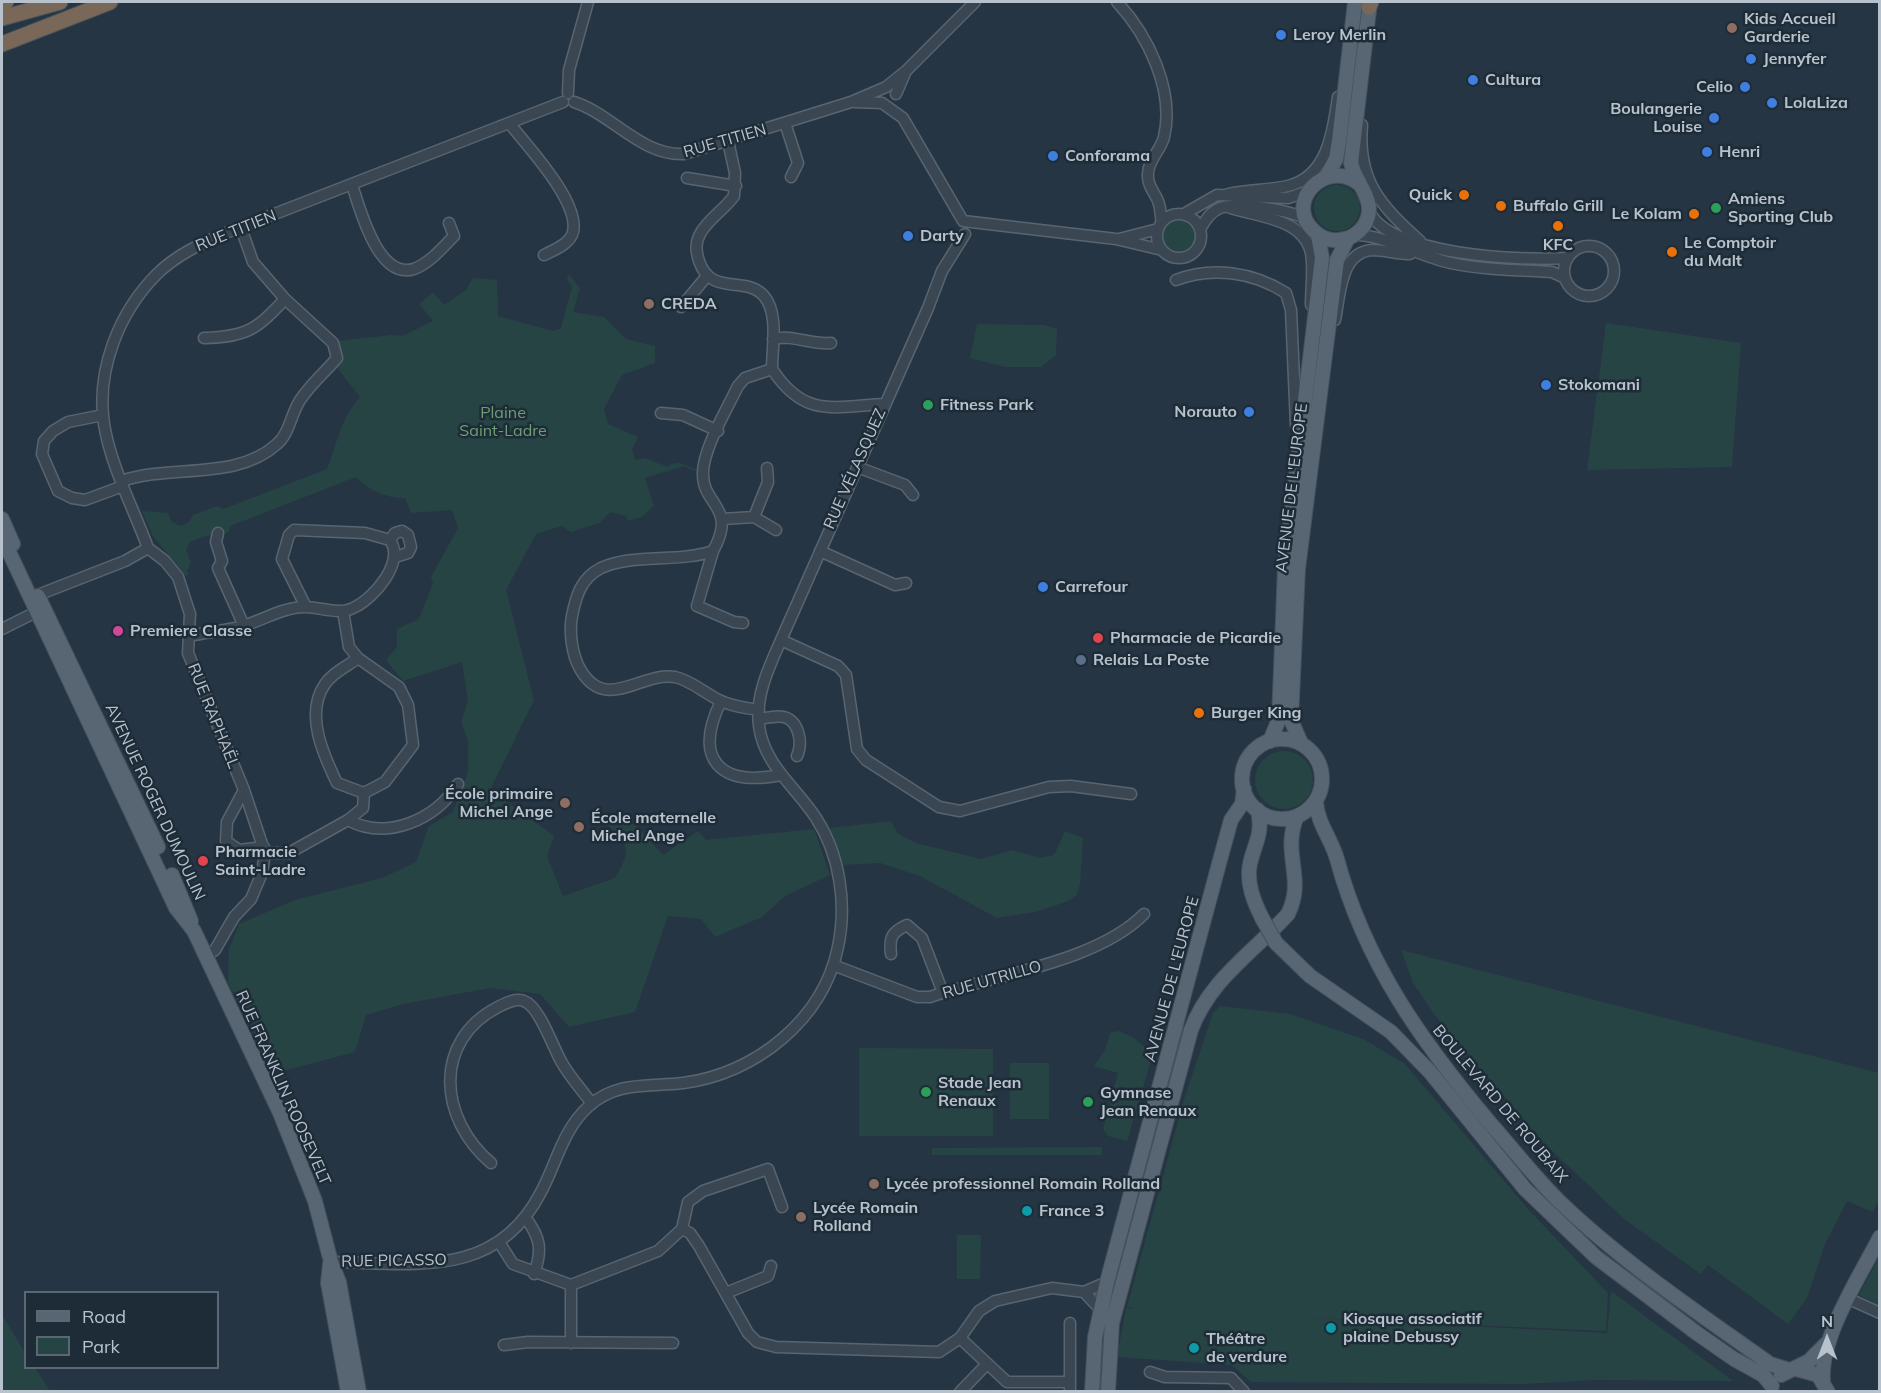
<!DOCTYPE html>
<html>
<head>
<meta charset="utf-8">
<style>
	body { margin:0 }
	#map { position:relative; width:1881px; height:1393px; overflow:hidden; background:#253543; font-family:Mulish,sans-serif }
	canvas { display:block }
	.frame { position:absolute; inset:0; border:3px solid #b7c2cd; pointer-events:none }
	.legend { position:absolute; left:24px; top:1291px; width:195px; height:78px; box-sizing:border-box; background:#1e2c38; border:2px solid #5b6874; margin:0; padding:8px 10px; list-style:none; font-size:18px; color:#b7c2cd }
	.legend li { display:flex; align-items:center; gap:12px; height:30px }
	.legend b { width:30px; border:2px solid #5b6874 }
	.north { position:absolute; left:1797px; top:1309px; width:60px; height:60px; -webkit-text-stroke:4px #1e2c38; paint-order:stroke; rotate:0deg; font-size:16px; font-weight:700; line-height:24px; text-align:center; color:#b7c2cd }
	.north::after { content:''; display:block; margin:auto; width:21px; height:27px; background:#b7c2cd; clip-path:polygon(50% 0,100% 100%,50% 72%,0 100%) }
</style>
</head>
<body>
<div id="map">
<canvas width="1881" height="1393"></canvas>
<div class="frame"></div>
<ul class="legend">
<li><b style="height:8px;background:#586673"></b>Road</li>
<li><b style="height:16px;background:#274444"></b>Park</li>
</ul>
<div class="north">N</div>
</div>
<script>
const context = document.querySelector('canvas').getContext('2d');
context.lineJoin = 'round';
function fill(path, color) { context.fillStyle = color; context.fill(path, 'evenodd'); }
function stroke(path, color, width, dash) { context.strokeStyle = color; context.lineWidth = width; context.lineCap = dash ? 'butt' : 'round'; context.setLineDash(dash || []); context.stroke(path); }
function label(font, color, halo, rows, align = 'center') {
  context.font = font + ' Mulish,sans-serif'; context.lineWidth = 5; context.setLineDash([]); context.textBaseline = 'middle'; context.strokeStyle = halo; context.fillStyle = color; for (const [text, x, y, turn = 0] of rows) {
    context.save(); context.translate(x, y); context.rotate((+turn || 0) * Math.PI / 180); context.textAlign = isNaN(turn) ? turn : align; if (halo) context.strokeText(text, 0, 0); context.fillText(text, 0, 0); context.restore();
  }
}
fill(new Path2D(`
	M1314 208a23 23 0 1 1 46 0a23 23 0 1 1-46 0Z
	M1163 236a16 16 0 1 1 32 0a16 16 0 1 1-32 0Z
	M 569,274 L 580,288 L 573,312 L 604,317 L 626,339 L 655,346 L 655,363 L 622,375 L 604,409 L 608,424 L 638,437 L 632,450 L 635,460 L 645,458 L 668,467 L 671,464 L 680,463 L 696,469 L 699,466 L 698,472 L 684,466 L 645,478 L 654,506 L 642,517 L 628,521 L 626,516 L 610,512 L 599,523 L 571,532 L 562,526 L 536,534 L 506,590 L 534,700 L 490,790 L 554,836 L 547,856 L 563,896 L 615,878 C 630,852 631,848 609,826 L 617,820 L 636,825 L 663,855 L 698,831 L 706,840 L 814,829 L 830,875 L 785,896 L 762,917 L 715,937 L 701,919 L 668,916 L 635,1012 L 569,1027 L 540,994 L 490,988 L 403,1004 L 366,1015 L 355,1052 L 275,1073 L 228,983 L 229,949 L 239,924 L 295,900 L 382,878 L 416,862 L 429,826 L 453,812 L 468,772 L 468,741 L 461,722 L 468,701 L 462,662 L 403,681 L 386,660 L 397,647 L 397,629 L 419,619 L 433,583 L 431,577 L 458,528 L 452,510 L 411,513 L 405,498 C 385,498 370,491 356,477 L 230,526 L 229,532 L 213,537 L 208,535 L 190,542 L 186,550 L 191,562 L 187,571 L 189,574 L 186,576 L 153,536 L 142,511 L 168,513 L 172,522 L 181,526 L 189,522 L 193,515 L 217,506 L 223,509 L 327,469 C 337,444 341,417 360,397 L 337,368 L 342,355 L 338,341 L 392,335 L 403,336 L 433,321 L 419,304 L 433,292 L 444,305 L 466,290 L 473,278 L 497,280 L 498,316 L 553,331 L 561,328 L 572,287 L 567,279 Z
	M 1606,323 L 1741,343 L 1732,467 L 1587,470 Z
	M 977,324 L 1044,325 L 1057,329 L 1056,355 L 1041,367 L 1005,367 L 970,358 Z
	M1255 780a29 29 0 1 1 58 0a29 29 0 1 1-58 0Z
	M 891,821 L 898,834 L 916,843 L 981,859 L 1012,850 L 1040,858 L 1054,855 L 1065,831 L 1083,838 L 1080,884 L 1077,895 L 1066,902 L 1035,912 L 997,918 L 920,876 L 880,863 L 843,865 L 830,828 Z
	M 1401,950 L 1879,1073 L 1880,1197 L 1873,1212 L 1847,1201 L 1825,1244 L 1807,1298 L 1788,1324 L 1708,1265 L 1701,1274 L 1624,1219 L 1542,1141 L 1434,1014 L 1413,983 Z
	M 1220,1006 L 1290,1014 L 1363,1039 L 1405,1064 L 1528,1209 L 1608,1293 L 1606,1331 L 1270,1316 L 1607,1333 L 1611,1291 L 1733,1381 L 1594,1380 L 1524,1384 L 1251,1382 L 1232,1365 L 1117,1357 L 1126,1308 L 1137,1309 L 1127,1307 L 1185,1096 L 1213,1013 Z
	M 1118,1031 L 1133,1037 L 1153,1054 L 1127,1141 L 1108,1136 L 1103,1129 L 1118,1073 L 1094,1066 L 1105,1050 L 1110,1033 Z
	M 859,1048 L 993,1049 L 993,1136 L 859,1136 Z
	M 1010,1063 L 1049,1063 L 1049,1119 L 1010,1119 Z
	M 1102,1147 L 1102,1155 L 932,1155 L 932,1148 Z
	M 957,1235 L 981,1235 L 980,1279 L 957,1279 Z
	M 1879,1257 L 1879,1305 L 1859,1295 Z
	M 2,1314 L 25,1353 L 26,1368 L 35,1368 L 50,1391 L 2,1391 Z`), '#274444');
const minor = new Path2D(`
	M 1117,2 C 1148,35 1175,91 1164,137 C 1161,150 1148,160 1148,174 C 1147,187 1156,193 1159,204 C 1161,210 1160,216 1162,222
	M 568,93 L 569,70 L 588,2
	M 896,94 L 906,71 L 975,2
	M 574,102 C 612,114 641,156 684,154 L 851,102 L 886,87 L 906,71
	M 855,102 L 882,103 L 903,118 L 963,221
	M 785,123 L 798,163 L 791,177
	M 510,124 C 528,147 580,202 573,232 C 570,244 554,250 544,255
	M 1362,125 C 1357,181 1381,206 1420,241
	M 728,141 L 735,173 L 734,196 C 724,210 708,219 700,234 C 695,243 696,251 699,261 C 711,297 746,275 764,296 C 779,313 772,348 772,369
	M 687,178 L 736,186
	M 352,185 C 360,209 378,280 414,269 C 430,263 443,247 454,236 L 449,223
	M 1228,194 C 1248,190 1269,190 1288,186 C 1328,176 1333,131 1338,97
	M 1228,207 C 1255,217 1303,217 1311,253 C 1314,269 1311,288 1311,305
	M 1369,210 C 1386,256 1525,261 1568,258
	M 1184,214 L 1217,195 L 1288,198 L 1308,191
	M1157 236a22 22 0 1 1 44 0a22 22 0 1 1-44 0Z
	M 963,221 L 1116,239 L 1162,250
	M 1200,229 C 1205,221 1210,212 1220,208 C 1239,201 1286,210 1305,218
	M 1354,235 C 1383,234 1420,257 1451,263 C 1483,270 1518,270 1552,272 L 1565,278
	M 1119,239 L 1158,229
	M1564 271a25 25 0 1 1 50 0a25 25 0 1 1-50 0Z
	M 1176,280 C 1212,266 1253,272 1286,293 L 1291,310 L 1296,425
	M 681,307 L 707,276
	M 1335,320 C 1340,296 1340,252 1372,250 C 1385,250 1397,254 1410,254
	M 204,338 C 247,337 257,329 285,299
	M 773,339 C 792,334 811,345 831,343
	M 772,369 C 804,418 832,407 884,404
	M 661,413 L 683,415 L 718,431
	M 103,415 L 68,422 L 53,431 L 44,441 L 42,454 L 58,491 L 72,498 L 85,500 L 123,486
	M 857,467 L 905,485 L 913,495
	M 122,481 C 170,464 237,481 277,444 C 291,432 291,410 303,396 C 313,382 326,371 337,358 L 333,343 L 285,299 L 253,262 L 241,228
	M 754,517 L 776,530
	M 722,519 L 754,517 L 768,482 L 767,468
	M 218,533 L 216,542 L 222,561 L 218,568 L 244,626
	M 390,540 L 395,533 L 402,531 L 408,535 L 411,547 L 408,553 L 395,557
	M 148,548 C 133,507 111,467 104,424 C 96,370 119,312 157,274 C 175,256 200,244 223,234 L 563,102
	M 148,548 L 165,561 L 178,577 L 190,614 L 188,653 L 244,790 L 265,853 L 262,873 L 251,899 L 234,917 L 215,950 L 206,956
	M 713,551 L 697,606 L 734,622 L 743,623
	M 820,551 L 895,585 L 906,583
	M 30,598 L 125,561 L 148,548
	M 343,611 L 349,647 L 358,658 C 348,666 332,673 325,684 C 304,714 324,756 337,783 L 364,793
	M 2,629 L 42,609
	M 189,636 C 207,632 225,631 243,626 C 263,620 284,607 305,607 C 321,607 340,616 355,607 C 375,597 405,562 390,540 L 365,533 L 294,530 L 289,535 L 282,559 L 306,607
	M 781,640 L 838,666 L 846,675 L 857,749 L 866,760 L 939,807 L 960,811 L 1049,787 L 1071,786 L 1131,794
	M 721,701 C 693,759 719,787 781,775
	M 759,710 C 745,708 731,706 719,700 C 705,693 690,680 675,677 C 641,671 606,714 580,669 C 572,655 569,632 572,616 C 576,596 581,578 601,568 C 633,553 678,563 713,551 C 738,506 702,506 703,473 C 703,449 727,409 738,386 L 745,378 L 772,369
	M 759,719 C 766,718 776,715 784,717 C 799,721 803,743 797,756
	M 244,790 L 227,822 L 226,841 L 239,850 L 264,847
	M 348,820 C 387,841 435,820 458,784
	M 265,853 L 289,853 L 348,820 L 363,808 L 364,793 L 385,782 L 413,745 L 408,705 L 399,687 L 358,658
	M 891,954 C 889,937 892,932 907,925 L 922,938 L 943,993
	M 833,965 L 917,997 L 930,997 C 994,975 1097,962 1144,914
	M 491,1163 C 439,1119 432,1041 498,1007 C 506,1003 515,998 524,1001 C 540,1007 553,1048 562,1063 C 570,1077 582,1090 592,1104
	M 525,1217 C 540,1237 543,1249 534,1274
	M 682,1229 L 690,1233 L 699,1246 L 748,1333 L 757,1342 L 776,1347 L 939,1352 L 960,1338 L 979,1311 L 995,1301 L 1052,1288 L 1084,1292 L 1107,1282
	M 499,1242 L 513,1264 L 571,1285 L 658,1251 L 682,1229 L 688,1202 L 703,1191 L 768,1169 L 782,1207
	M 331,1262 C 413,1263 496,1280 541,1192 C 557,1162 563,1129 589,1106 C 617,1081 649,1087 683,1083 C 755,1074 823,1020 838,947 C 847,904 840,855 816,818 C 796,787 764,765 759,726 C 755,696 769,667 781,640 L 928,308 L 942,271 L 965,234
	M 571,1285 L 571,1343
	M 1084,1292 L 1100,1309
	M 726,1293 L 768,1276 L 771,1266
	M 1849,1299 L 1880,1313
	M 960,1338 L 1007,1382 L 1070,1382
	M 504,1345 L 528,1342 L 673,1343
	M 1150,1372 L 1165,1377 L 1231,1378 L 1244,1392
	M 960,1392 L 987,1364
	M 1070,1392 L 1070,1323`);
const major = new Path2D(`
	M 1326,177 L 1336,159 L 1339,141 L 1355,2
	M 1358,183 C 1325,158 1283,203 1314,231 C 1322,239 1333,242 1344,239 C 1352,238 1358,233 1363,227 C 1380,203 1356,185 1351,163 L 1370,2
	M 2,519 L 13,544
	M 2,537 L 176,908 L 194,931 L 280,1113 L 315,1201 L 331,1262 L 339,1282 L 359,1392
	M 38,596 L 158,847
	M1242 779a40 40 0 1 1 80 0a40 40 0 1 1-80 0Z
	M 1270,741 L 1279,719 L 1285,567 L 1322,258 L 1318,235
	M 1301,743 L 1291,720 L 1298,569 L 1337,260 L 1348,238
	M 1316,801 C 1317,823 1331,838 1337,859 C 1365,963 1422,1042 1490,1123 C 1514,1150 1536,1179 1562,1204 C 1625,1264 1700,1314 1770,1364 L 1789,1370
	M 1258,810 C 1263,836 1255,841 1250,864 C 1246,883 1254,902 1262,918
	M 172,875 L 191,921
	M 1276,943 L 1310,976 L 1391,1032 L 1430,1072 L 1525,1189 L 1596,1257 L 1698,1334 L 1734,1359 L 1763,1375 L 1772,1386
	M 330,1264 L 328,1283 L 348,1392
	M 1796,1369 L 1818,1375 L 1828,1392
	M 1781,1375 L 1809,1361 L 1826,1344
	M 1823,1380 C 1820,1337 1860,1276 1880,1237
	M 1092,1392 L 1095,1337 L 1107,1282 L 1220,860 L 1231,820 L 1242,804 L 1244,789
	M 1108,1392 L 1112,1323 L 1191,1030 C 1210,979 1253,953 1288,914 C 1306,878 1281,854 1297,816`);
const highway = new Path2D(`
	M 2,3 L 6,2
	M 1369,7 L 1371,2
	M 2,18 L 60,2
	M 2,44 L 110,2`);
stroke(minor, '#586570', 13);
stroke(major, '#44505c', 16);
stroke(highway, '#45525d', 17);
stroke(minor, '#3a4753', 10);
stroke(major, '#586673', 14);
stroke(highway, '#796857', 15);
const majorBridge = new Path2D(`
	M 1262,918 L 1276,943`);
stroke(majorBridge, '#44505c', 16, []);
stroke(majorBridge, '#586673', 14);
for (const [x, y, r, color] of [
	[1732,28,6,"#8d6e63"],
	[1281,35,6,"#3f7fe0"],
	[1751,59,6,"#3f7fe0"],
	[1473,80,6,"#3f7fe0"],
	[1745,87,6,"#3f7fe0"],
	[1772,103,6,"#3f7fe0"],
	[1714,118,6,"#3f7fe0"],
	[1707,152,6,"#3f7fe0"],
	[1053,156,6,"#3f7fe0"],
	[1464,195,6,"#e8710a"],
	[1501,206,6,"#e8710a"],
	[1716,208,6,"#2e9e5b"],
	[1694,214,6,"#e8710a"],
	[1558,226,6,"#e8710a"],
	[908,236,6,"#3f7fe0"],
	[1672,252,6,"#e8710a"],
	[649,304,6,"#8d6e63"],
	[1546,385,6,"#3f7fe0"],
	[928,405,6,"#2e9e5b"],
	[1249,412,6,"#3f7fe0"],
	[1043,587,6,"#3f7fe0"],
	[118,631,6,"#d1479c"],
	[1098,638,6,"#e0444e"],
	[1081,660,6,"#5c6f8a"],
	[1199,713,6,"#e8710a"],
	[565,803,6,"#8d6e63"],
	[579,827,6,"#8d6e63"],
	[203,861,6,"#e0444e"],
	[926,1092,6,"#2e9e5b"],
	[1088,1102,6,"#2e9e5b"],
	[874,1184,6,"#8d6e63"],
	[1027,1211,6,"#0f9aa8"],
	[801,1217,6,"#8d6e63"],
	[1331,1328,6,"#0f9aa8"],
	[1194,1348,6,"#0f9aa8"]
]) { const dot = new Path2D(); dot.arc(x, y, r, 0, 2 * Math.PI); context.fillStyle = color; context.fill(dot); stroke(dot, '#1e2c38', 2); }
label('bold 16px', '#b7c2cd', '#1e2c38', [
	["Kids Accueil",1744,19],
	["Garderie",1744,37],
	["Leroy Merlin",1293,35],
	["Jennyfer",1763,59],
	["Cultura",1485,80],
	["Celio",1733,87,"right"],
	["LolaLiza",1784,103],
	["Boulangerie",1702,109,"right"],
	["Louise",1702,127,"right"],
	["Henri",1719,152],
	["Conforama",1065,156],
	["Quick",1452,195,"right"],
	["Amiens",1728,199],
	["Sporting Club",1728,217],
	["Buffalo Grill",1513,206],
	["Le Kolam",1682,214,"right"],
	["Darty",920,236],
	["Le Comptoir",1684,243],
	["du Malt",1684,261],
	["KFC",1558,245,"center"],
	["CREDA",661,304],
	["Stokomani",1558,385],
	["Fitness Park",940,405],
	["Norauto",1237,412,"right"],
	["Carrefour",1055,587],
	["Premiere Classe",130,631],
	["Pharmacie de Picardie",1110,638],
	["Relais La Poste",1093,660],
	["Burger King",1211,713],
	["École primaire",553,794,"right"],
	["Michel Ange",553,812,"right"],
	["École maternelle",591,818],
	["Michel Ange",591,836],
	["Pharmacie",215,852],
	["Saint-Ladre",215,870],
	["Stade Jean",938,1083],
	["Renaux",938,1101],
	["Gymnase",1100,1093],
	["Jean Renaux",1100,1111],
	["Lycée professionnel Romain Rolland",886,1184],
	["Lycée Romain",813,1208],
	["Rolland",813,1226],
	["France 3",1039,1211],
	["Kiosque associatif",1343,1319],
	["plaine Debussy",1343,1337],
	["Théâtre",1206,1339],
	["de verdure",1206,1357]
], 'left');
label('16px', '#b7c2cd', '#1e2c38', [
	["RUE TITIEN",725,141,-16],
	["RUE TITIEN",236,231,-22],
	["RUE VÉLASQUEZ",855,469,-66],
	["AVENUE DE L'EUROPE",1292,488,-83],
	["RUE RAPHAËL",213,716,68],
	["AVENUE ROGER DUMOULIN",155,802,65],
	["AVENUE DE L'EUROPE",1172,979,-75],
	["RUE UTRILLO",992,980,-16],
	["RUE FRANKLIN ROOSEVELT",283,1088,66],
	["BOULEVARD DE ROUBAIX",1500,1104,50],
	["RUE PICASSO",394,1261,-1]
]);
label('16px', '#6d9f74', '#1e2c38', [
	["Plaine",503,413],
	["Saint-Ladre",503,431]
]);
</script>
</body>
</html>
